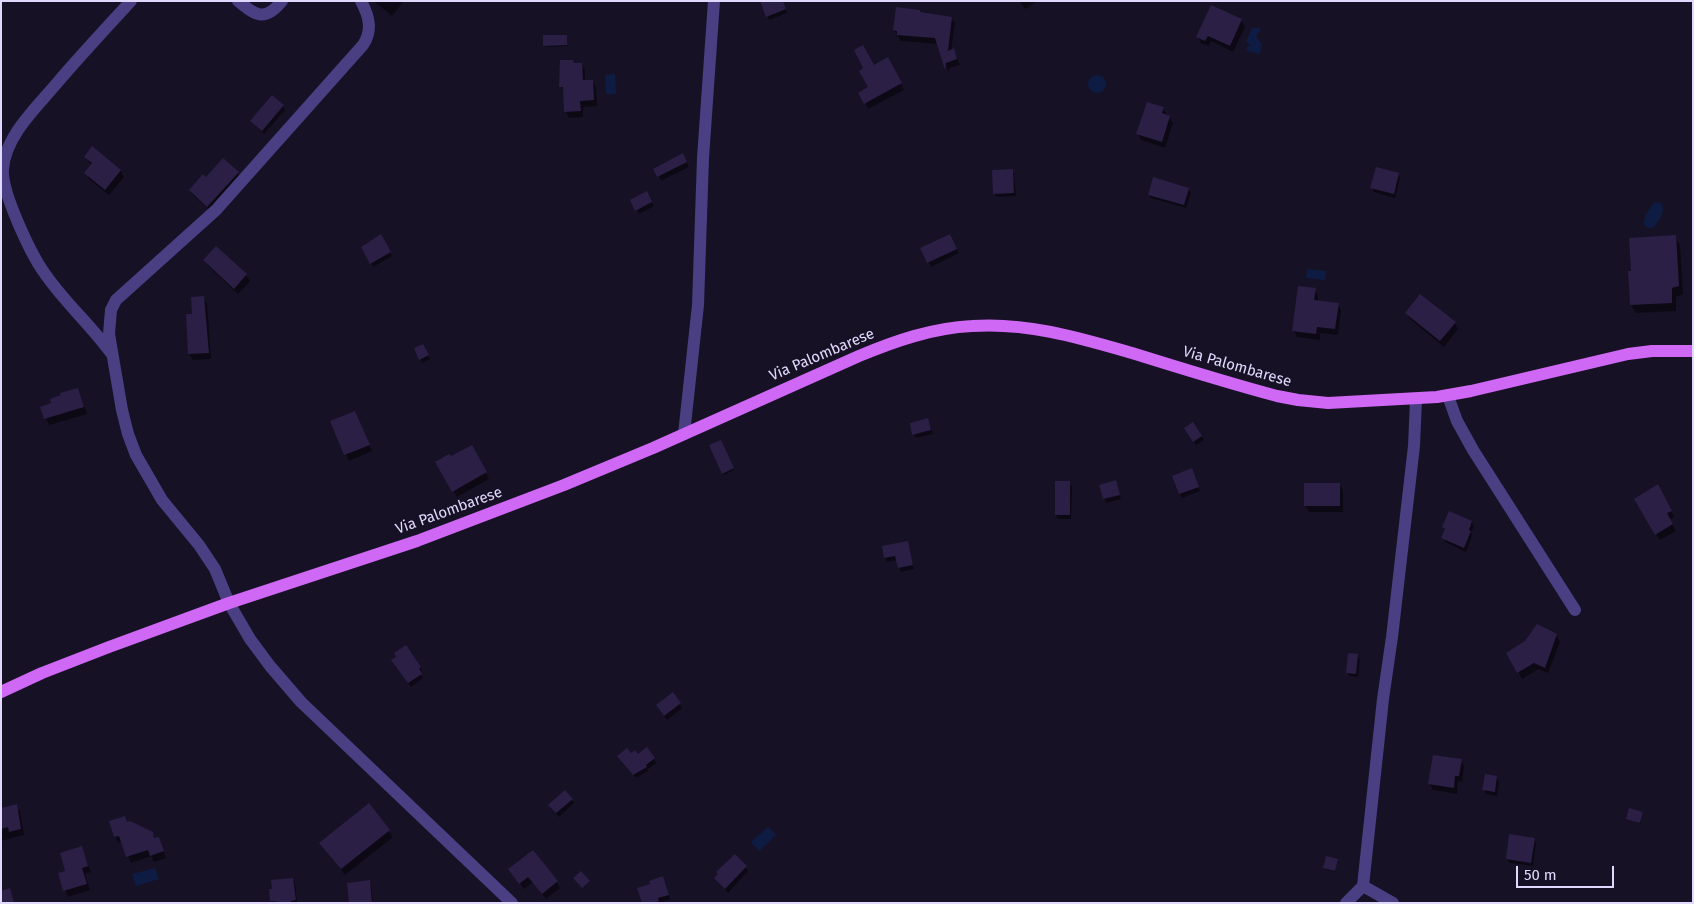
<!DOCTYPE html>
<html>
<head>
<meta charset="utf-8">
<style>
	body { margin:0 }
	#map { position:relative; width:1694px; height:904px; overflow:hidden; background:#171126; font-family:"Fira Sans",sans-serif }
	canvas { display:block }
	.frame { position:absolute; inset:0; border:2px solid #e1d9fd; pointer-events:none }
	.scale { position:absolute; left:1516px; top:866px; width:98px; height:22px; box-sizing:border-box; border:2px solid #e1d9fd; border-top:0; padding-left:6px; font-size:15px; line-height:18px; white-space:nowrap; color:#e1d9fd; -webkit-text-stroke:4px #171126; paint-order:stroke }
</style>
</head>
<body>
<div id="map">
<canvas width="1694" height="904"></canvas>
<div class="frame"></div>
<div class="scale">50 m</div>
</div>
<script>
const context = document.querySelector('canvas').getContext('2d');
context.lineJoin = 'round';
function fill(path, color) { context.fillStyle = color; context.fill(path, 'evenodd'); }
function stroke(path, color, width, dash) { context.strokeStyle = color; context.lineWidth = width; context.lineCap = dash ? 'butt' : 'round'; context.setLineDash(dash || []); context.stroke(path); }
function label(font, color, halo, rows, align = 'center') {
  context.font = font + ' "Fira Sans",sans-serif'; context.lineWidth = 4; context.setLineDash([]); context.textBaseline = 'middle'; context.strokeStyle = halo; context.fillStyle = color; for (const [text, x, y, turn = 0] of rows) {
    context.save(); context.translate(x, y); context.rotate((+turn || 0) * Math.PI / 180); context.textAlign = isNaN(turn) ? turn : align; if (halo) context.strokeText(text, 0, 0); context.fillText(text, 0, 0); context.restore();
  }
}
fill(new Path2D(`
	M 1252,28 L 1259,28 L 1261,31 L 1256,35 L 1262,45 L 1260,54 L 1247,51 L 1246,48 L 1250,45 L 1246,41 Z
	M 615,74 L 616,94 L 606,94 L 605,75 Z
	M1088 84a9 9 0 1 1 18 0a9 9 0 1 1-18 0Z
	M 1656,202 L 1661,203 C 1666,212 1660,219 1654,227 L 1648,228 L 1644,225 C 1643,218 1650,206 1656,202 Z
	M 1307,269 L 1326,271 L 1325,280 L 1306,278 Z
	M 768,827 L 776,835 L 759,851 L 751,842 Z
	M 155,868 L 159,879 L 136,886 L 132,874 Z`), '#0e1c43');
fill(new Path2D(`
	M 374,1 L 404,1 L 392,16 Z
	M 783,1 L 787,13 L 769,20 L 767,16 Z
	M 1019,1 L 1038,1 L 1025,9 Z
	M 921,14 L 951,18 L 955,23 L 951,51 L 953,50 L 960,65 L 949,68 L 949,73 L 938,44 L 901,41 L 894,30 Z
	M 1241,20 L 1245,27 L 1233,52 L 1211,41 L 1209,46 L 1201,43 L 1198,37 Z
	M 566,36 L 567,46 L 545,47 L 544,45 Z
	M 887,59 L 904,90 L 868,109 L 860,93 L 870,88 L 874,66 Z
	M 573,61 L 575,64 L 581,64 L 585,70 L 585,82 L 593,81 L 596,88 L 597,106 L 583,107 L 583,117 L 569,118 L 566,112 L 565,94 L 561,86 Z
	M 283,106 L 285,110 L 264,134 L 251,121 Z
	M 1163,108 L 1167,116 L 1169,117 L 1173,123 L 1165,148 L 1141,140 L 1138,134 Z
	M 683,155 L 689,167 L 661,181 L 655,169 Z
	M 85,157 L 120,170 L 124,177 L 109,195 L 89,179 L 86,173 L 92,166 Z
	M 1012,170 L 1014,174 L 1016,196 L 997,197 L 995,194 Z
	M 238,173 L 241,179 L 212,212 L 194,196 L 190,190 L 206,179 Z
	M 1398,174 L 1400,178 L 1395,198 L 1374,192 L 1372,188 Z
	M 1188,189 L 1191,193 L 1186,208 L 1151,198 L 1149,194 Z
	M 646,193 L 654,206 L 639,214 L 632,201 Z
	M 381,236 L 392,256 L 373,267 L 363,248 Z
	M 1675,237 L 1680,245 L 1683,294 L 1676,297 L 1676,311 L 1636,313 L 1631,305 L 1632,272 Z
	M 952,239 L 959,253 L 931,267 L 922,249 Z
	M 216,247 L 246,275 L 250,281 L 238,294 L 208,266 L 204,260 Z
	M 1315,290 L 1318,296 L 1318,302 L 1338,304 L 1341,310 L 1338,335 L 1320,333 L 1320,340 L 1297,337 L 1294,331 Z
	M 204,298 L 207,304 L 211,359 L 193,360 L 189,354 L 188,315 L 194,315 Z
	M 1406,313 L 1455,323 L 1458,329 L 1444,347 L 1410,319 Z
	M 423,345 L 430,359 L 422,363 L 420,359 Z
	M 78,389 L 87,414 L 49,425 L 41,407 L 53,404 Z
	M 355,412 L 372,451 L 349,461 L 332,422 Z
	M 928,420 L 933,434 L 916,438 L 914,434 Z
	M 1193,423 L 1204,440 L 1196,445 L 1185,428 Z
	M 721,441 L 734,470 L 723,475 L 711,445 Z
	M 471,446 L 489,479 L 457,497 L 437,462 L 450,458 Z
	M 1193,474 L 1200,491 L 1182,498 L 1173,477 Z
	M 1115,482 L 1121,499 L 1106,503 L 1100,486 Z
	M 1069,483 L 1072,487 L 1071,519 L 1058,519 L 1056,515 Z
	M 1339,484 L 1343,490 L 1343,512 L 1309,512 L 1305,505 Z
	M 1661,492 L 1674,517 L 1670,520 L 1676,531 L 1660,540 L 1635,500 Z
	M 1472,522 L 1474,526 L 1471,533 L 1472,536 L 1466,552 L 1445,542 L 1443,538 L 1446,531 L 1443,527 Z
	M 907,543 L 914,569 L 901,572 L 897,560 L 887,562 L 885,558 Z
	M 1556,635 L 1560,642 L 1548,673 L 1538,669 L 1522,679 L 1508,653 Z
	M 1357,655 L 1360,659 L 1358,677 L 1349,676 L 1347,672 Z
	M 395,664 L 420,667 L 422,671 L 420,673 L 423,678 L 411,687 Z
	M 673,694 L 682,708 L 667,720 L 659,710 Z
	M 631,755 L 654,759 L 656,763 L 647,770 L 648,771 L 636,778 L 621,760 Z
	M 1461,760 L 1464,766 L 1462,782 L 1458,781 L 1457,794 L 1433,790 L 1430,784 Z
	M 1497,778 L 1499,782 L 1497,796 L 1486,794 L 1484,790 Z
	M 572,800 L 574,803 L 559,817 L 552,809 Z
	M 369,805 L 393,837 L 345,875 L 325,849 Z
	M 16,806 L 20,812 L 24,835 L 1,841 L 1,809 Z
	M 1642,813 L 1641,824 L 1627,818 Z
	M 110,822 L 127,823 L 152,833 L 155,839 L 158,838 L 166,858 L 154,862 L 151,856 L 131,863 L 122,842 L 119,843 L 115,837 Z
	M 1534,839 L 1536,843 L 1533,866 L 1509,863 L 1507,859 Z
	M 81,848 L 91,872 L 85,874 L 90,890 L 68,897 L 59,874 L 67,871 Z
	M 1337,860 L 1335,872 L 1325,869 L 1324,868 Z
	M 746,867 L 748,871 L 728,893 L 715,878 Z
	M 510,870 L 557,882 L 560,888 L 546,899 L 533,882 L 524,889 Z
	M 293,879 L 295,883 L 297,903 L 273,903 L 271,901 Z
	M 369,881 L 371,885 L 373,903 L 351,903 Z
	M 665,881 L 670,899 L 660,903 L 643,903 Z`), '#0007');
fill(new Path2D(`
	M 760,1 L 783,1 L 786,9 L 766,17 Z
	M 1211,5 L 1242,19 L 1230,46 L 1208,36 L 1205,41 L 1196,37 Z
	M 896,7 L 920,10 L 920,12 L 952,17 L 948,51 L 954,48 L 957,59 L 946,63 L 945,70 L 935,38 L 897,35 L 897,31 L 893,30 Z
	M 543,35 L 567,35 L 567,45 L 543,46 Z
	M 863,45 L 874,65 L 888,57 L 902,83 L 864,104 L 858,93 L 868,87 L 859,71 L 863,68 L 854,50 Z
	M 560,60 L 573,60 L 574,63 L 582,63 L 583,80 L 593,80 L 594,100 L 580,101 L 581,111 L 564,112 L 563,87 L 559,87 Z
	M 272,95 L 284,105 L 262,131 L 250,121 Z
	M 1147,102 L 1164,107 L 1162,113 L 1170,116 L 1162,142 L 1136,134 Z
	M 92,146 L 121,170 L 105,190 L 84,173 L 92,163 L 84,157 Z
	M 683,153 L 687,162 L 657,177 L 653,169 Z
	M 223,158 L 239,172 L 207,207 L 189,190 L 203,174 L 206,177 Z
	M 1376,167 L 1399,173 L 1394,194 L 1370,188 Z
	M 1013,169 L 1014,193 L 993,194 L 992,170 Z
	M 1153,177 L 1189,188 L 1184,205 L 1148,195 Z
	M 647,191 L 652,202 L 635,211 L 630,200 Z
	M 381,234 L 391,252 L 370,264 L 361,247 Z
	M 950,234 L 957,249 L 927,263 L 920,248 Z
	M 1676,235 L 1679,286 L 1672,288 L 1672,303 L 1630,305 L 1628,271 L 1631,271 L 1629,238 Z
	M 216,246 L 247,274 L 234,289 L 203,260 Z
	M 1298,286 L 1316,288 L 1314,300 L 1339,303 L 1335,329 L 1317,327 L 1316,334 L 1292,331 Z
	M 1420,294 L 1456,322 L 1440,341 L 1405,313 Z
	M 204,296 L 209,353 L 188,354 L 186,314 L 192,314 L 191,297 Z
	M 423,344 L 429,355 L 419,360 L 414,348 Z
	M 78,388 L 84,407 L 44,419 L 40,407 L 51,403 L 50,399 L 61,395 L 60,393 Z
	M 355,411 L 370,445 L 344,455 L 330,421 Z
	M 928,418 L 931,430 L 912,435 L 910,423 Z
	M 1193,422 L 1202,436 L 1193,442 L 1184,428 Z
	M 721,440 L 734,468 L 722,474 L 709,445 Z
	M 472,445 L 487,472 L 452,492 L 435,462 L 449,454 L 451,456 Z
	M 1192,468 L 1199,487 L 1179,494 L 1172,476 Z
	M 1116,480 L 1120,495 L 1103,499 L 1099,485 Z
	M 1055,481 L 1070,481 L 1070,515 L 1055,515 Z
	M 1304,483 L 1340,483 L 1340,506 L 1304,506 Z
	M 1658,484 L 1672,511 L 1667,513 L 1673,524 L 1655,535 L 1634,499 Z
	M 1449,511 L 1472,521 L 1469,530 L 1471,531 L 1464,548 L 1441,538 L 1445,529 L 1442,527 Z
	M 908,541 L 913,565 L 898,568 L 895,556 L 884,558 L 882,546 Z
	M 1537,624 L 1557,634 L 1545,668 L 1534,663 L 1517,673 L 1506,653 L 1525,641 Z
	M 406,645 L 421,667 L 419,668 L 422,674 L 408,683 L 391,660 L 396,657 L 394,653 Z
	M 1348,653 L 1358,654 L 1356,674 L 1346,673 Z
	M 673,692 L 681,703 L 664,716 L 656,705 Z
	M 647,747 L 655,758 L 646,765 L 647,767 L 633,775 L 617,756 L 627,748 L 631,753 L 635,750 L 638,754 Z
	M 1433,755 L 1462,759 L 1459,776 L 1455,776 L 1454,788 L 1428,784 Z
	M 1485,774 L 1497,776 L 1495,792 L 1482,790 Z
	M 565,790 L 573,799 L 556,813 L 548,805 Z
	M 369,803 L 390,830 L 341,869 L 319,843 Z
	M 17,804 L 21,829 L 9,832 L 8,827 L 1,829 L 1,808 Z
	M 1629,808 L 1643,812 L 1640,823 L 1626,819 Z
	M 125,816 L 127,822 L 130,821 L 153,832 L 154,838 L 159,837 L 164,851 L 150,856 L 148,850 L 126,857 L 119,836 L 114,837 L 109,821 Z
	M 1509,834 L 1535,838 L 1531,863 L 1506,859 Z
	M 82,846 L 88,866 L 82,868 L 87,884 L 63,891 L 58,873 L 65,871 L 60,853 Z
	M 533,850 L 558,881 L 542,894 L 528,877 L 519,884 L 508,869 Z
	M 735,854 L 747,866 L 725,889 L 714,878 L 718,874 L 716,872 Z
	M 1326,856 L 1338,859 L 1335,871 L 1323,868 Z
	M 581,871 L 590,881 L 582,888 L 573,878 Z
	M 663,876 L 669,895 L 658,898 L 659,901 L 654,903 L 642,903 L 637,888 L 650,884 L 649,881 Z
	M 293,878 L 296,900 L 291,901 L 291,903 L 270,901 L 269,889 L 272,889 L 271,880 Z
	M 370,880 L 372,903 L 349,903 L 347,883 Z
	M 10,888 L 14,903 L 1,903 L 1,891 Z`), '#2b1f46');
stroke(new Path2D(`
	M 238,1 C 256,16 265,22 282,1
	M 361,1 C 369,16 373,30 363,45 L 216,210 L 116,300 L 111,310 L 109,334 L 122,410 L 128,434 L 136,455 L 162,500 L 199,545 L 215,569 L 229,603 L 250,639 L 270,666 L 301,702 L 512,903
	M 111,353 C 90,324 63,301 43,271 C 30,252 1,191 3,169 C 5,136 37,107 57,83 C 81,55 106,28 131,1
	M 1448,396 L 1457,421 L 1473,450 L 1575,610
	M 684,434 L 698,305 L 703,158 L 714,1
	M 1363,886 L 1383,699 L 1392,637 L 1414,446 L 1416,400
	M 1346,903 L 1363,886 L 1393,903`), '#493f82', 12);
stroke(new Path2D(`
	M 1,692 L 42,673 L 109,647 L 229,603 L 417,541 L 564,485 L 653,448 L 859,356 C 895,341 932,328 972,326 C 1027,322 1080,338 1132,353 C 1180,368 1228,383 1277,396 L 1298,400 L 1328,403 L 1437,397 L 1471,391 L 1628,354 L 1652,351 L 1693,351`), '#cf68f5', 12);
label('15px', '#e1d9fd', '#171126', [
	["Via Palombarese",822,355,-23],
	["Via Palombarese",1237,367,16],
	["Via Palombarese",449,511,-20]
]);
</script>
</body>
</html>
